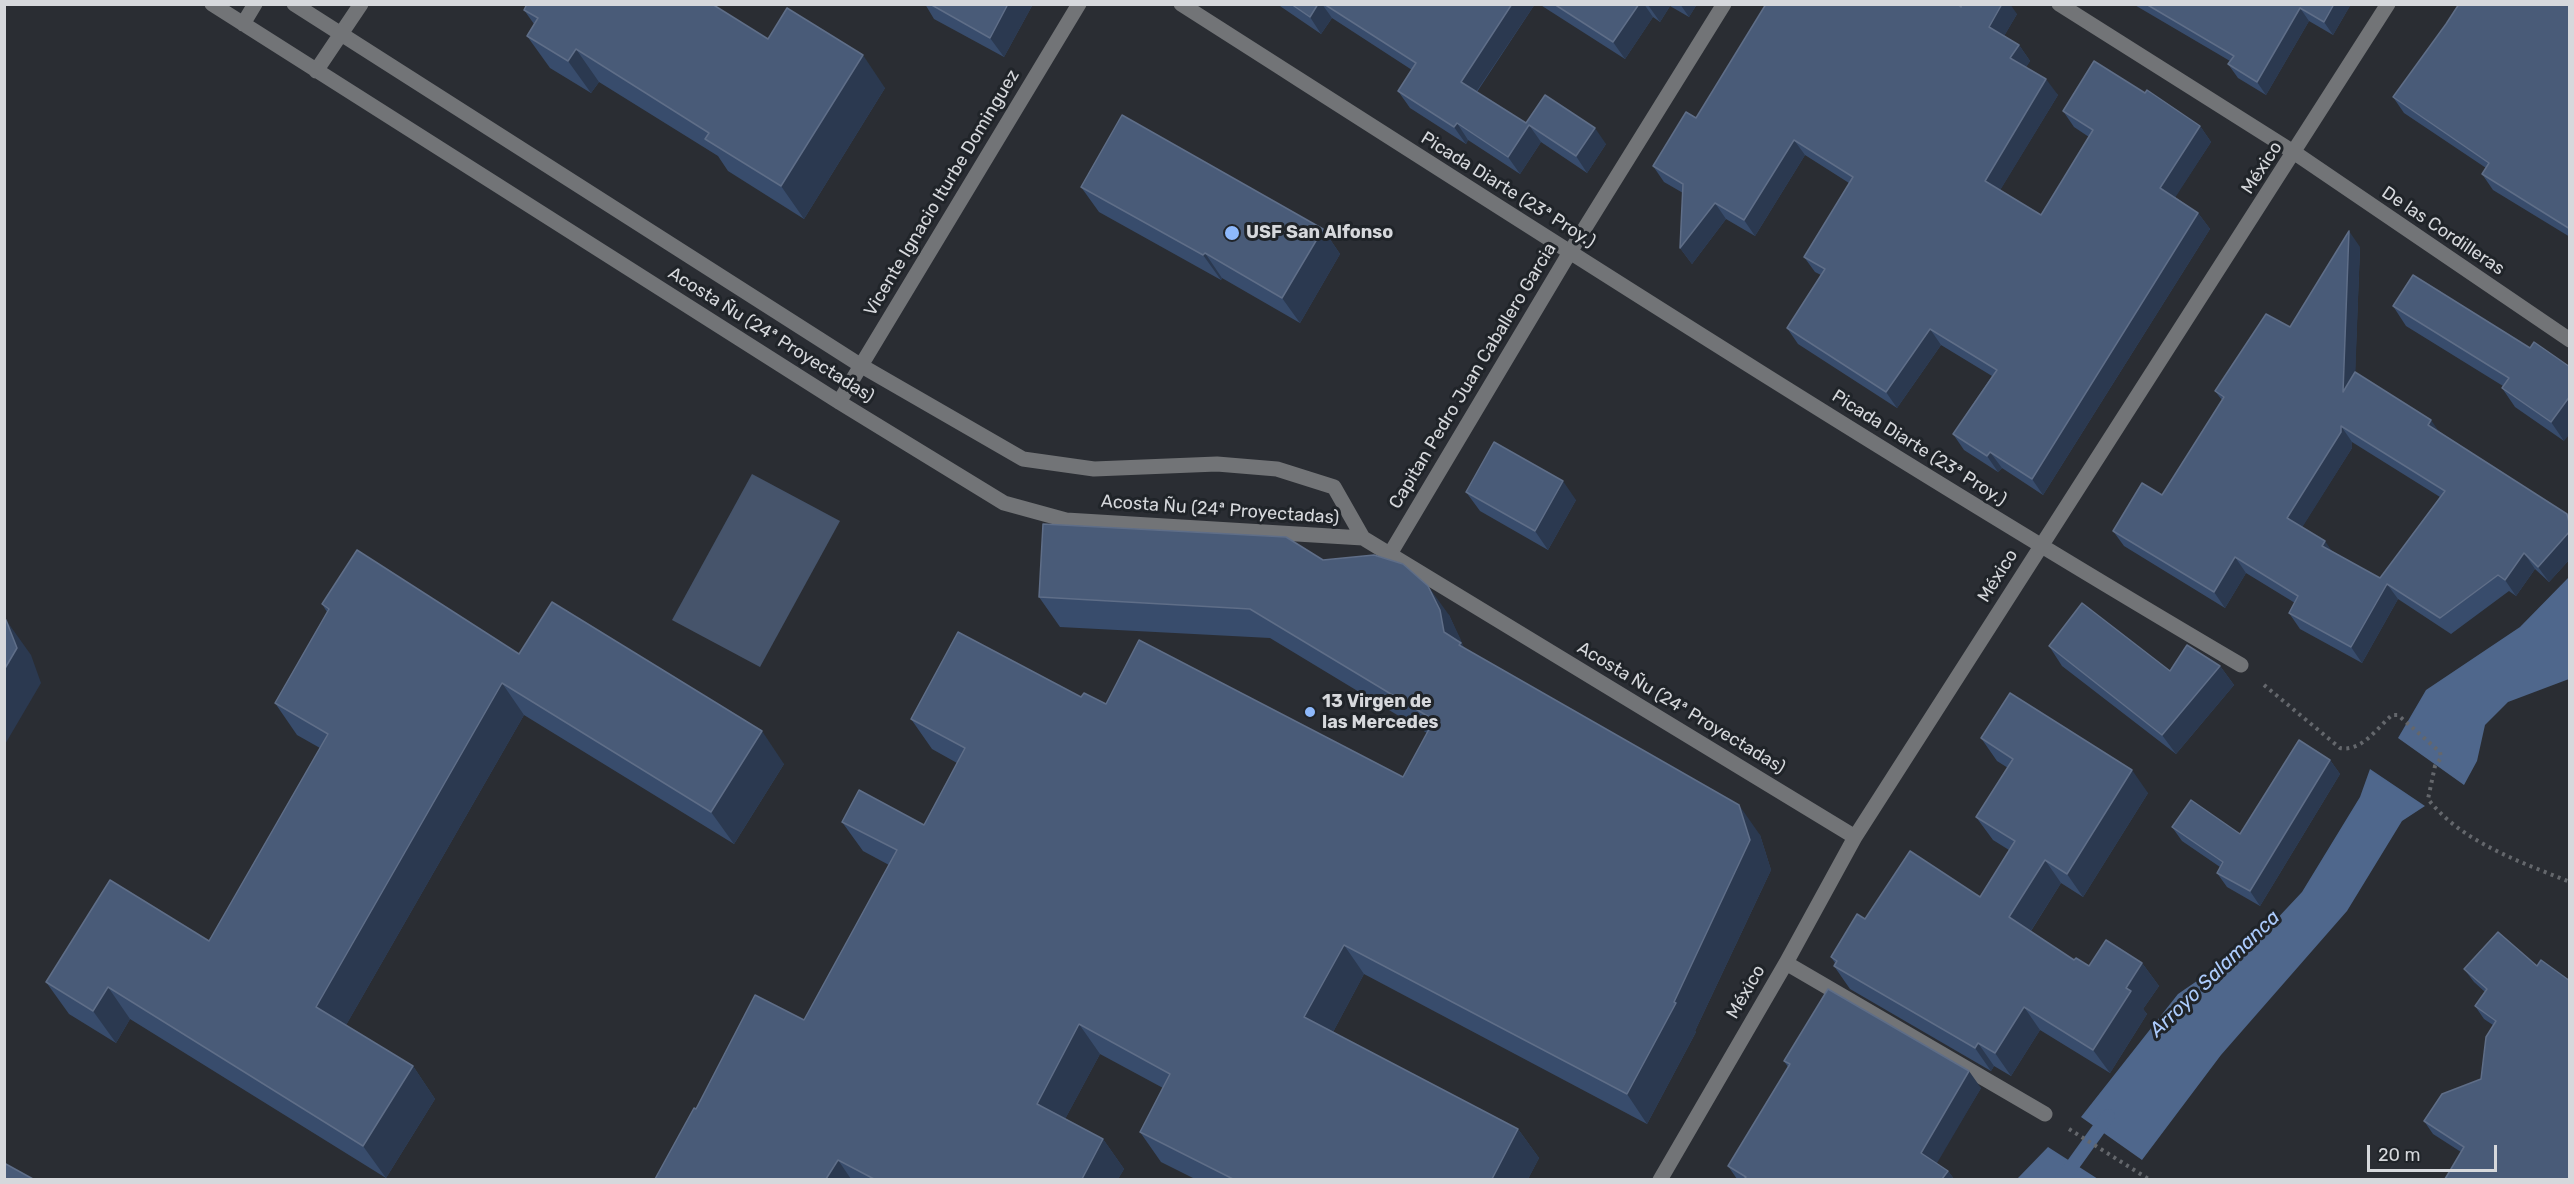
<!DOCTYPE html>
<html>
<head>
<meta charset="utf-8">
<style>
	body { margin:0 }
	#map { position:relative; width:2574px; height:1184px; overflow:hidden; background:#2a2d33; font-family:Rubik,sans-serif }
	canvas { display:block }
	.frame { position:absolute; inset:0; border:6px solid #d6d8dc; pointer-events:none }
	.scale { position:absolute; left:2367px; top:1145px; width:130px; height:27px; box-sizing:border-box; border:3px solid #d6d8dc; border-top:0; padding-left:8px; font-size:18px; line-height:21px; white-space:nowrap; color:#d6d8dc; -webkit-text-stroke:4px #202429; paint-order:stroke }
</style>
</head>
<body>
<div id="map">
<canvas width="2574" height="1184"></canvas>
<div class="frame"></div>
<div class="scale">20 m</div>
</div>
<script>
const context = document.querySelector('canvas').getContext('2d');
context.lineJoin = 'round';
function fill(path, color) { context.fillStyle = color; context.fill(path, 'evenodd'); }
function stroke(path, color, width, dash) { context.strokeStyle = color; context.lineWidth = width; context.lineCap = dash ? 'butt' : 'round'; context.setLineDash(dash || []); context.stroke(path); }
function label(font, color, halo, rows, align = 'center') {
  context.font = font + ' Rubik,sans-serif'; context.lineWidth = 6; context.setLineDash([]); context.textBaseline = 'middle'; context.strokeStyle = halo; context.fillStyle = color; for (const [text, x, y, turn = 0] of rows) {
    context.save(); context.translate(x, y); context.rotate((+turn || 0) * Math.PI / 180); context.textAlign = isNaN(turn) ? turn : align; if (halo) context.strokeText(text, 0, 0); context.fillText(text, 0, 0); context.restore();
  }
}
fill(new Path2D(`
	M 752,474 L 840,521 L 760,667 L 672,620 Z`), '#46546b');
fill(new Path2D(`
	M 2569,577 L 2569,679 L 2508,702 L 2485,725 L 2477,761 L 2464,785 L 2398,738 L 2426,690 L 2520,627 Z
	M 2370,769 L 2425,806 L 2402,821 L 2347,911 L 2221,1055 L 2142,1160 L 2081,1117 L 2178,994 L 2258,939 L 2302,892 L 2360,797 Z
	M 2048,1147 L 2098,1179 L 2017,1179 Z`), '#4f678c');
stroke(new Path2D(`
	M 2062,1180 L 2108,1116`), '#4f678c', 14);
stroke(new Path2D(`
	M 2264,685 L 2340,748 C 2362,752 2377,728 2392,715 L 2398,715 L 2440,752 L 2441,758 L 2435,766 L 2428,799 C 2461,842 2521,862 2570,882
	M 2069,1129 L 2150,1180`), '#64676c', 4, [3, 4.5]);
stroke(new Path2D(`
	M 212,4 L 839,402 L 1004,503 L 1066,520 L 1363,538 L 1855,837
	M 294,4 L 860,365 L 1023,459 L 1094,469 L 1217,464 L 1277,469 L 1334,487 L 1363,538
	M 1181,4 C 1532,228 1882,454 2241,665
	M 2059,4 L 2295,153 L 2570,340
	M 243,24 L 255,4
	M 316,71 L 361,4
	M 839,402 L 1079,4
	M 1390,554 L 1570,252 L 1724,4
	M 1786,963 L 2045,1114
	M 1660,1180 L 1786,963 L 1855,837 L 2388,4`), '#727477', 15);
fill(new Path2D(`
	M 925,4 L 1033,4 L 1004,57 L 934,19 Z
	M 1277,4 L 1535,4 L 1477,92 L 1526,123 L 1606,144 L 1587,173 L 1541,142 L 1520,174 L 1468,140 L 1466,144 L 1410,108 L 1398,91 L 1412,70 L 1332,18 L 1321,34 Z
	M 1539,4 L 1697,4 L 1689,17 L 1670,6 L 1660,22 L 1653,17 L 1625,59 Z
	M 2133,4 L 2351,4 L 2333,35 L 2309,21 L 2266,95 L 2238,78 L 2228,64 L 2230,61 Z
	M 2570,4 L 2570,237 L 2493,190 L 2482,174 L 2486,168 L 2404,113 L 2393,97 Z
	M 1961,7 L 2017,14 L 2004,36 L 2019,45 L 2030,61 L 2026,67 L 2058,95 L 2000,190 L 2041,215 L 2089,137 L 2074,127 L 2063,111 L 2145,93 L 2200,126 L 2211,142 L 2175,197 L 2198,213 L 2210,229 L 2043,495 L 2002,468 L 1998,472 L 1964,450 L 1953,434 L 1992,376 L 1941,345 L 1897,408 L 1798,344 L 1787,328 L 1821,275 L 1815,272 L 1804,257 L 1849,183 L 1805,155 L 1755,236 L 1726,219 L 1692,264 L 1680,248 L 1683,193 L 1664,182 L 1653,166 L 1696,118 Z
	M 524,10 L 768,39 L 885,88 L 804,219 L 728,171 L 718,156 L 599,82 L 591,93 L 550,68 L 527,36 L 534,24 Z
	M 1081,187 L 1323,229 L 1340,254 L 1300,323 L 1222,278 L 1221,280 L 1099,212 Z
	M 2360,247 L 2355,373 L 2440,432 L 2570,518 L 2570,559 L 2549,582 L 2535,569 L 2516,596 L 2509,591 L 2451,634 L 2398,599 L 2362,663 L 2300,629 L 2289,613 L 2295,603 L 2246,573 L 2225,608 L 2124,546 L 2113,531 L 2162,495 L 2222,400 L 2215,391 L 2290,327 ZM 2352,442 L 2440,497 L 2380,578 L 2332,551 L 2302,527 L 2352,448 Z
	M 2393,306 L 2530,348 L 2564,441 L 2515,407 L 2502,388 L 2503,386 L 2406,326 Z
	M 1466,492 L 1576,500 L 1548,550 L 1480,511 Z
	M 1323,560 L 1449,615 L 1464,648 L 1760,835 L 1771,870 L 1695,1031 L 1696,1032 L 1647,1124 L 1364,974 L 1333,1032 L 1518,1129 L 1539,1158 L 1528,1179 L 1195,1179 L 1161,1162 L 1140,1132 L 1163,1088 L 1100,1054 L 1065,1119 L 1103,1139 L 1124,1169 L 1118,1179 L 655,1179 L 696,1109 L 804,1020 L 889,865 L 863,851 L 842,822 L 924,825 L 957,763 L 932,749 L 911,719 L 1081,697 L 1403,777 L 1427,733 L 1270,638 L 1060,627 L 1039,597 Z
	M 322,604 L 519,654 L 784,764 L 734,844 L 524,715 L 346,1025 L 413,1066 L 435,1099 L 386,1178 L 130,1019 L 116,1043 L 69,1014 L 46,982 L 209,941 L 320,748 L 297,735 L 275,703 L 327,612 Z
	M 2049,646 L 2170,671 L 2220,666 L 2234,685 L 2176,754 L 2062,666 Z
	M 1981,738 L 2148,793 L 2083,897 L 2061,883 L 2031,931 L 2074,960 L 2089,966 L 2142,963 L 2159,986 L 2143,1009 L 2147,1014 L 2110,1073 L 2040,1030 L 2011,1076 L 1994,1066 L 1991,1071 L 1850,989 L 1834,966 L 1835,963 L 1831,957 L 1865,919 L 1980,897 L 2009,850 L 1993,840 L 1976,817 L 2008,768 L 1997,761 Z
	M 2330,760 L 2340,774 L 2260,906 L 2227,887 L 2217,873 L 2220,867 L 2182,841 L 2172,827 L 2240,834 Z
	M 2537,966 L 2570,981 L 2461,1152 L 2433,1134 L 2424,1121 L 2481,1079 L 2493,1025 L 2484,1019 L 2475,1006 L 2485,992 L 2474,982 L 2464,969 Z
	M 1784,1061 L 1981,1088 L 1936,1163 L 1948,1171 L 1954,1179 L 1737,1179 L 1728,1166 L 1788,1067 Z`), '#384c6c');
fill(new Path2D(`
	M 1008,4 L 1033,4 L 1004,57 L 990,38 Z
	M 1318,4 L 1322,4 L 1332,18 L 1321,34 L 1310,17 Z
	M 1512,4 L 1535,4 L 1472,98 L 1461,82 Z
	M 1639,4 L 1644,4 L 1653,17 L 1625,59 L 1613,42 Z
	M 1669,4 L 1670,6 L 1660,22 L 1648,5 Z
	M 1680,4 L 1697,4 L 1689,17 Z
	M 2002,4 L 2010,4 L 2017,14 L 2000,43 L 1989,27 Z
	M 2334,4 L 2351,4 L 2333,35 L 2324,22 Z
	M 2300,8 L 2309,21 L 2266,95 L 2257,82 Z
	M 2019,45 L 2030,61 L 2022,74 L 2010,58 Z
	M 576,49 L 599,82 L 591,93 L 568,61 Z
	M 863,55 L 885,88 L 804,219 L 781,186 Z
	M 2046,79 L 2058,95 L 1996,197 L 1985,181 Z
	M 1457,123 L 1468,140 L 1466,144 L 1454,127 Z
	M 1529,125 L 1541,142 L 1520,174 L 1508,157 Z
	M 2200,126 L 2211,142 L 2171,204 L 2160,188 Z
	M 1595,128 L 1606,144 L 1587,173 L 1576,156 Z
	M 1794,140 L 1805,155 L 1755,236 L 1744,220 Z
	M 1715,203 L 1726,219 L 1692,264 L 1680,248 Z
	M 2198,213 L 2210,229 L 2043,495 L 2032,479 Z
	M 1323,229 L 1340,254 L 1300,323 L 1282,298 Z
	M 2349,231 L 2360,247 L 2354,408 L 2343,392 Z
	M 1205,253 L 1222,278 L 1221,280 L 1203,255 Z
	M 1930,329 L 1941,345 L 1897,408 L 1886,392 Z
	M 2570,396 L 2570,434 L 2564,441 L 2551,422 Z
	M 2431,420 L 2442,436 L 2428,425 Z
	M 2341,426 L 2352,442 L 2352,448 L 2298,534 L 2287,518 Z
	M 1990,452 L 2002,468 L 1998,472 L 1987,456 Z
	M 1563,481 L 1576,500 L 1548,550 L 1535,531 Z
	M 2570,531 L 2570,559 L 2549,582 L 2538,567 Z
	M 2325,541 L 2336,557 L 2322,546 Z
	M 2524,553 L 2535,569 L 2516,596 L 2505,580 Z
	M 2235,557 L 2246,573 L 2225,608 L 2214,592 Z
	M 2387,584 L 2398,599 L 2362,663 L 2351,647 Z
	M 1428,586 L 1449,615 L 1461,640 L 1462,644 L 1481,672 L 1444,632 Z
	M 6,620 L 31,655 L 41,683 L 4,746 L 4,670 Z
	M 2220,666 L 2234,685 L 2176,754 L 2162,735 Z
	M 502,683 L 524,715 L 338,1039 L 316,1007 Z
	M 762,731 L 784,764 L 734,844 L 711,812 Z
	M 2330,760 L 2340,774 L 2260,906 L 2250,891 Z
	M 2132,770 L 2148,793 L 2083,897 L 2067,874 Z
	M 1739,805 L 1760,835 L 1771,870 L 1695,1031 L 1696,1032 L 1647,1124 L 1627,1094 L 1674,1002 Z
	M 2045,860 L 2061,883 L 2025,940 L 2009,917 Z
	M 1344,945 L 1364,974 L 1325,1047 L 1304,1017 Z
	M 2142,963 L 2159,986 L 2143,1009 L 2147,1014 L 2110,1073 L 2093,1050 L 2126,988 Z
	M 108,987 L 130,1019 L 116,1043 L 93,1011 Z
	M 2024,1007 L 2040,1030 L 2011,1076 L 1995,1053 Z
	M 1079,1024 L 1100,1054 L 1057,1134 L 1037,1104 Z
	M 1978,1043 L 1994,1066 L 1991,1071 L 1975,1048 Z
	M 413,1066 L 435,1099 L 386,1178 L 363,1146 Z
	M 1969,1071 L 1981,1088 L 1933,1170 L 1921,1153 Z
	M 1518,1129 L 1539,1158 L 1528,1179 L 1492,1179 Z
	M 1103,1139 L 1124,1169 L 1118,1179 L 1082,1179 Z
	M 838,1160 L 851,1179 L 826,1179 Z
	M 1948,1171 L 1954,1179 L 1942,1179 Z`), '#2b3950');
const building = new Path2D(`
	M 527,4 L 712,4 L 768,39 L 787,8 L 863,55 L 781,186 L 705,139 L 709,133 L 576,49 L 568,61 L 527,36 L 538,18 L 524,10 Z
	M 930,4 L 1008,4 L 990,38 Z
	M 1291,4 L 1318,4 L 1310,17 Z
	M 1324,4 L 1512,4 L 1461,82 L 1526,123 L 1545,95 L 1595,128 L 1576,156 L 1529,125 L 1508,157 L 1457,123 L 1454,127 L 1398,91 L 1416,63 Z
	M 1554,4 L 1639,4 L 1613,42 Z
	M 1766,4 L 1957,4 L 1961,7 L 1962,4 L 2002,4 L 1989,27 L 2019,45 L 2010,58 L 2046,79 L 1985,181 L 2041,215 L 2093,130 L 2063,111 L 2094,61 L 2145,93 L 2147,90 L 2200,126 L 2160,188 L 2198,213 L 2032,479 L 1990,452 L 1987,456 L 1953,434 L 1997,370 L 1930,329 L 1886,392 L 1787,328 L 1825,269 L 1804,257 L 1853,177 L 1794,140 L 1744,220 L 1715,203 L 1680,248 L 1683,184 L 1653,166 L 1686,112 L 1696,118 Z
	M 2146,4 L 2334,4 L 2324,22 L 2300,8 L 2257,82 L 2228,64 L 2234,56 Z
	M 2459,4 L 2570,4 L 2570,229 L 2482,174 L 2489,163 L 2393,97 L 2446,24 Z
	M 1122,115 L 1323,229 L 1282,298 L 1205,253 L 1203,255 L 1081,187 Z
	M 2349,231 L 2343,392 L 2355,372 L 2431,420 L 2428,425 L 2567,514 L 2570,526 L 2570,531 L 2538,567 L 2524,553 L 2505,580 L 2498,575 L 2440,618 L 2387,584 L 2351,647 L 2289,613 L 2298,596 L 2235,557 L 2214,592 L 2113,531 L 2142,483 L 2162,495 L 2224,397 L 2215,391 L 2266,314 L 2290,327 ZM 2341,426 L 2445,491 L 2380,578 L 2322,546 L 2325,541 L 2287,518 L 2341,432 Z
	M 2413,275 L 2530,348 L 2534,342 L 2570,367 L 2570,396 L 2551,422 L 2502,388 L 2509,378 L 2393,306 Z
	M 1494,442 L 1563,481 L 1535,531 L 1466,492 Z
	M 1043,524 L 1286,537 L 1323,560 L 1374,555 L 1403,564 L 1428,586 L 1440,610 L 1444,632 L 1461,643 L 1459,645 L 1739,805 L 1750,840 L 1674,1002 L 1676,1003 L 1627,1094 L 1344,945 L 1304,1017 L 1518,1129 L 1492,1179 L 1233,1179 L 1140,1132 L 1170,1074 L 1079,1024 L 1037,1104 L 1103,1139 L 1082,1179 L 874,1179 L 838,1160 L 826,1179 L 655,1179 L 694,1108 L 696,1109 L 755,995 L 804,1020 L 897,850 L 842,822 L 859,790 L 924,825 L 965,748 L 911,719 L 958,632 L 1081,697 L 1084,693 L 1106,704 L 1139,640 L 1403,777 L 1434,720 L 1250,609 L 1039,597 Z
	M 357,550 L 519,654 L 552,602 L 762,731 L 711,812 L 502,683 L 316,1007 L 413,1066 L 363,1146 L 108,987 L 93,1011 L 46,982 L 110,880 L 209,941 L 328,734 L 275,703 L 329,609 L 322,604 Z
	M 2082,603 L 2170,671 L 2187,645 L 2220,666 L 2162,735 L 2049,646 Z
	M 4,619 L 6,620 L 17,648 L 4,670 Z
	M 2010,693 L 2132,770 L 2067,874 L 2045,860 L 2009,917 L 2074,960 L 2076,958 L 2089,966 L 2106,940 L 2142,963 L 2126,988 L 2131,991 L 2093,1050 L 2024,1007 L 1995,1053 L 1978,1043 L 1975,1048 L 1834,966 L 1837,961 L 1831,957 L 1857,914 L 1865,919 L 1910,851 L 1980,897 L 2015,841 L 1976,817 L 2013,759 L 1981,738 Z
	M 2299,740 L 2330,760 L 2250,891 L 2217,873 L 2223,862 L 2172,827 L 2191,800 L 2240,834 Z
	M 2498,932 L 2537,966 L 2541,960 L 2570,981 L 2570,1179 L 2445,1179 L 2464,1147 L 2424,1121 L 2442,1094 L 2481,1079 L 2486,1037 L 2496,1021 L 2475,1006 L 2487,989 L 2464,969 Z
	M 1828,989 L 1969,1071 L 1921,1153 L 1948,1171 L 1942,1179 L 1744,1179 L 1746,1177 L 1728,1166 L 1790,1064 L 1784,1061 Z
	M 4,1163 L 33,1179 L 4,1179 Z`);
fill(building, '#495b78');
stroke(building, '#5f6e88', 1.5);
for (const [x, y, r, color] of [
	[1232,233,8,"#8eb9fc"],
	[1310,712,6,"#8eb9fc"]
]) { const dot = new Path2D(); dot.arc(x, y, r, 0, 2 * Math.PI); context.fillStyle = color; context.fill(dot); stroke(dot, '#202429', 2); }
label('18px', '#d6d8dc', '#202429', [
	["México",2262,168,-57],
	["Picada Diarte (23ª Proy.)",1508,190,32],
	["Vicente Ignacio Iturbe Dominguez",942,193,-59],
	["De las Cordilleras",2443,231,34],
	["Acosta Ñu (24ª Proyectadas)",771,335,32],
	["Capitan Pedro Juan Caballero Garcia",1473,376,-59],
	["Picada Diarte (23ª Proy.)",1919,448,32],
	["Acosta Ñu (24ª Proyectadas)",1220,510,4],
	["México",1998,576,-58],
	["Acosta Ñu (24ª Proyectadas)",1681,708,31],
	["México",1746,992,-60]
]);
label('bold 18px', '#d6d8dc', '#202429', [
	["USF San Alfonso",1246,233],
	["13 Virgen de",1322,702],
	["las Mercedes",1322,723]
], 'left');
label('italic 20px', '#accbfc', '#202429', [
	["Arroyo Salamanca",2215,974,-44]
]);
</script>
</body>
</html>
